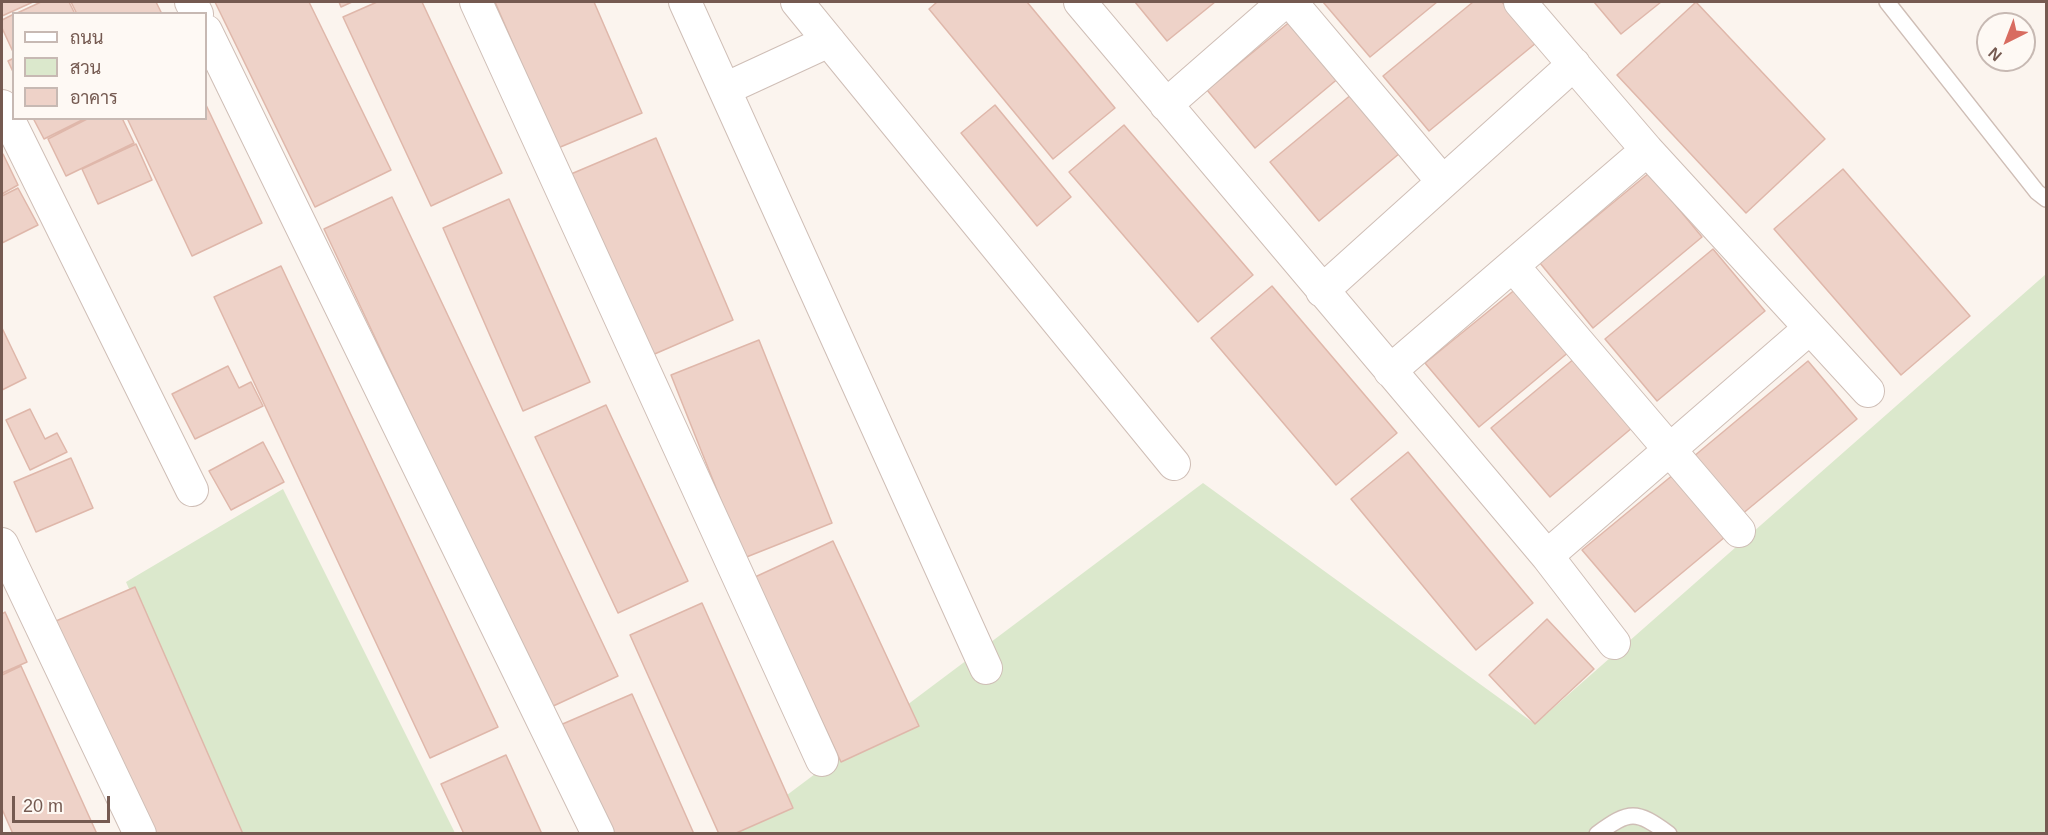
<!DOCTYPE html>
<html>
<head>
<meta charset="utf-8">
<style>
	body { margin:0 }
	#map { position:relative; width:2048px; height:835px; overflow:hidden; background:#fbf4ee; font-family:Arial,Sarabun,sans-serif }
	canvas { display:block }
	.frame { position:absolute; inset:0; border:3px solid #755a51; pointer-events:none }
	.legend { position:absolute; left:12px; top:12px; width:195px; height:108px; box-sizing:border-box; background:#fef9f4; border:2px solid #c7b9b3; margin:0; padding:8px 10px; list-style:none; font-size:18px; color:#755a51 }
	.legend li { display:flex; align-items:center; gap:12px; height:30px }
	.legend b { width:30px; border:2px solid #c7b9b3 }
	.north { position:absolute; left:1976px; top:12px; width:60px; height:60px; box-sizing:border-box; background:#fef9f4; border:2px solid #c7b9b3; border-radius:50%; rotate:222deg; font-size:16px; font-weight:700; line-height:24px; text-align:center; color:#755a51 }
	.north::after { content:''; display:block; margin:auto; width:21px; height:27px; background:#d86c60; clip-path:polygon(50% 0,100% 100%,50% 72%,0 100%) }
	.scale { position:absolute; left:12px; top:796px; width:98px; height:27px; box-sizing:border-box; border:3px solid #755a51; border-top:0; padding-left:8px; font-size:18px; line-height:21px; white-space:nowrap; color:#755a51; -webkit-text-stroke:4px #fef9f4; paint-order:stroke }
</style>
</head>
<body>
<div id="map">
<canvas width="2048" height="835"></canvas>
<div class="frame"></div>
<ul class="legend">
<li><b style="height:8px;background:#fff"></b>ถนน</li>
<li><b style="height:16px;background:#dbe8cc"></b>สวน</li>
<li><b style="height:16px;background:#eed2c8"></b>อาคาร</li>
</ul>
<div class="north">N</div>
<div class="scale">20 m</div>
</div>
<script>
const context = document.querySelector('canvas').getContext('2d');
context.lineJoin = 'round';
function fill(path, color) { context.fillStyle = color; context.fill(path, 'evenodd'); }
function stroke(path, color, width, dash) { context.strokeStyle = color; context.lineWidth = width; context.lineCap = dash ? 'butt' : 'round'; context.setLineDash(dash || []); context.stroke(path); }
fill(new Path2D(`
	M 2046,274 L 2046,833 L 735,834 L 1203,483 L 1535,724 Z
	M 283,489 L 455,833 L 236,833 L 126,582 Z`), '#dbe8cc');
const building = new Path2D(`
	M 2,2 L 33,2 L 2,16 Z
	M 41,2 L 69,2 L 75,14 L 15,14 Z
	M 71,2 L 156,2 L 162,14 L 77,14 Z
	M 215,2 L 309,2 L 391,170 L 315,207 Z
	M 339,2 L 352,2 L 341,7 Z
	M 377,2 L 422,2 L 502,173 L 431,206 L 343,17 Z
	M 495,2 L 594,2 L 642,113 L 558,148 Z
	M 937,2 L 1027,2 L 1115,108 L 1053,159 L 929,9 Z
	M 1135,2 L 1215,2 L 1167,41 Z
	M 1323,2 L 1437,2 L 1370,57 Z
	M 1473,2 L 1502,2 L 1536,43 L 1429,131 L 1383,76 Z
	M 1594,2 L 1661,2 L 1621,34 Z
	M 1696,2 L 1825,139 L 1746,213 L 1617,75 Z
	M 14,14 L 14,54 L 2,28 L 2,20 Z
	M 1292,20 L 1340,77 L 1255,148 L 1207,90 Z
	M 14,58 L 14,74 L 8,61 Z
	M 1352,94 L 1400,153 L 1319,221 L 1270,162 Z
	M 206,105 L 262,223 L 192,256 L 127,118 L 206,118 Z
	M 995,105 L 1071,197 L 1037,226 L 961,133 Z
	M 33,118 L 86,118 L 44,139 Z
	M 89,118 L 122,118 L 134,143 L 66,176 L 48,139 Z
	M 1124,125 L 1253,275 L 1198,322 L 1069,172 Z
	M 656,138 L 733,320 L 650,356 L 571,174 Z
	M 136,144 L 152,180 L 98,204 L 82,169 Z
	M 3,154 L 18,185 L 2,194 L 2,154 Z
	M 1843,169 L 1970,316 L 1901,375 L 1774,229 Z
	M 1649,173 L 1702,237 L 1593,328 L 1540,263 Z
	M 18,188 L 38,225 L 2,243 L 2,196 Z
	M 392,197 L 618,676 L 549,708 L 324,229 Z
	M 509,199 L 590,382 L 523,411 L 443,228 Z
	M 1713,249 L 1765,311 L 1657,401 L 1605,339 Z
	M 281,266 L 498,727 L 430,758 L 214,297 Z
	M 1272,286 L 1397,433 L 1336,485 L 1211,338 Z
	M 1517,288 L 1570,351 L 1479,427 L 1425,363 Z
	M 2,328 L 26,378 L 2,390 Z
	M 759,340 L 832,523 L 744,558 L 671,375 Z
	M 1581,353 L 1639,422 L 1550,497 L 1491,428 Z
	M 1808,361 L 1857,419 L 1741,515 L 1693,457 Z
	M 228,366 L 239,388 L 251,382 L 263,406 L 195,439 L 172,394 Z
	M 606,405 L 688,581 L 618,613 L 535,437 Z
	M 30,409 L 45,439 L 57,433 L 67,452 L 30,470 L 6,420 Z
	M 263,442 L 284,482 L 231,510 L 209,471 Z
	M 1408,452 L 1533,603 L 1476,650 L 1351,499 Z
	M 71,458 L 93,508 L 36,532 L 14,482 Z
	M 1674,474 L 1725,537 L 1635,612 L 1582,550 Z
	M 833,541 L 919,726 L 841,762 L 755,577 Z
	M 135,587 L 243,834 L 150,834 L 56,621 Z
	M 702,603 L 793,808 L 734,834 L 719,834 L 630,635 Z
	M 5,612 L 27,662 L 2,673 L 2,614 Z
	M 1547,619 L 1594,669 L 1535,724 L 1489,675 Z
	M 21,666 L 97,834 L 13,834 L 2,809 L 2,675 Z
	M 632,694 L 694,834 L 606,834 L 558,726 Z
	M 506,755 L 542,834 L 464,834 L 441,784 Z`);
fill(building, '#eed2c8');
stroke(building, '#dfb7aa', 1.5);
const lane = new Path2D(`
	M 1887,2 L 2037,192 L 2046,199
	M 1597,834 C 1630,810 1636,810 1669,834`);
const street = new Path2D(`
	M 191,2 L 197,14
	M 476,2 L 822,760
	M 685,2 L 986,668
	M 797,2 L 1174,464
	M 1080,2 L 1547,556 L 1614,643
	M 1291,2 L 1443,182
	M 1520,2 L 1647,150 L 1868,391
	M 206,31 L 598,834
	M 725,89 L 829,41
	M 1166,105 L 1284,2
	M 2,106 L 192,490
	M 1513,266 L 1739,531
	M 1322,291 L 1574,64
	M 1390,371 L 1647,150
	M 2,544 L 140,834
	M 1547,556 L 1810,328`);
stroke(lane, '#cfbeb6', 18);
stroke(street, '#cfbeb6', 34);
stroke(lane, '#fff', 15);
stroke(street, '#fff', 32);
</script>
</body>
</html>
